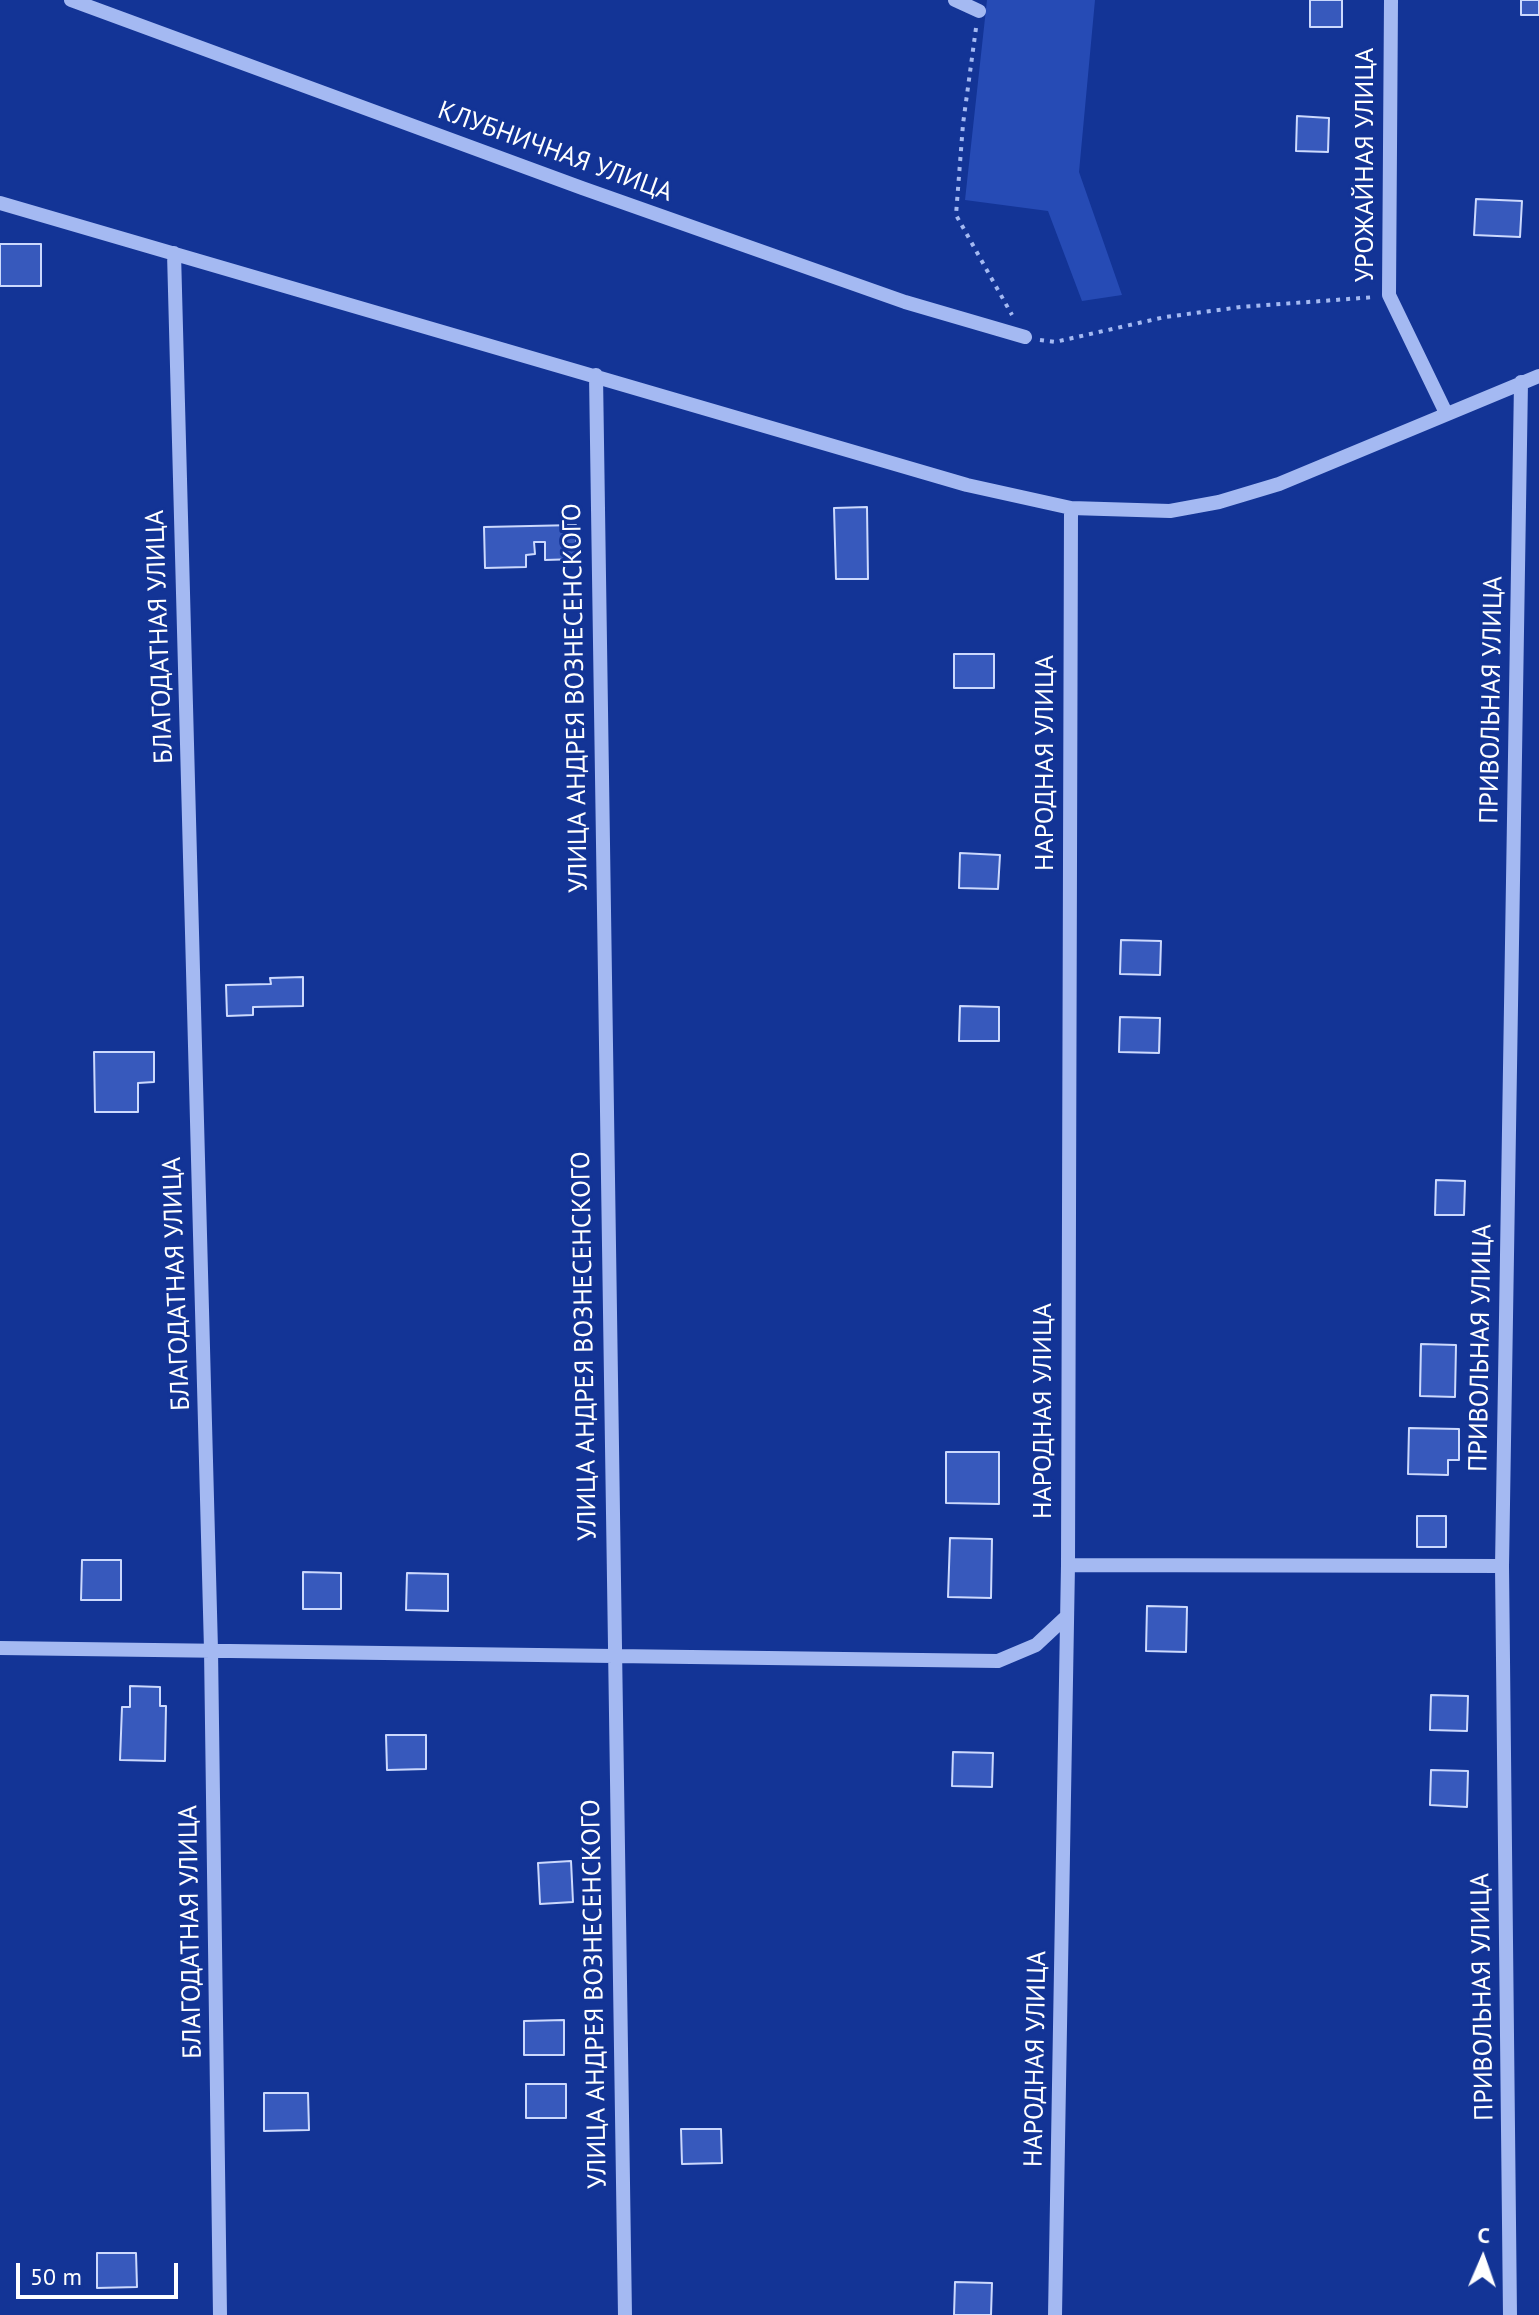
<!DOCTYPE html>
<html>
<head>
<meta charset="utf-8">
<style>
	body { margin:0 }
	#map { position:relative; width:1539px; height:2315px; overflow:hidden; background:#133496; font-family:"PT Sans",sans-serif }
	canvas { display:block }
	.north { position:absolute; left:1443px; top:2219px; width:80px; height:80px; -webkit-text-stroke:6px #133496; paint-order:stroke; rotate:2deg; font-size:22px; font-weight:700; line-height:32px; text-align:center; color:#fff }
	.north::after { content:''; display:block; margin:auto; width:28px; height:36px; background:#fff; clip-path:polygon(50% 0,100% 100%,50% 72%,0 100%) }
	.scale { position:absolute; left:16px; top:2263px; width:162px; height:36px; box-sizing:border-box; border:4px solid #fff; border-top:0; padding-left:10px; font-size:24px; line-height:28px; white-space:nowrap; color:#fff; -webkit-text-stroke:6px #133496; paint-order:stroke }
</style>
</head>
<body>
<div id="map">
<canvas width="1539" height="2315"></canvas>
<div class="north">С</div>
<div class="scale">50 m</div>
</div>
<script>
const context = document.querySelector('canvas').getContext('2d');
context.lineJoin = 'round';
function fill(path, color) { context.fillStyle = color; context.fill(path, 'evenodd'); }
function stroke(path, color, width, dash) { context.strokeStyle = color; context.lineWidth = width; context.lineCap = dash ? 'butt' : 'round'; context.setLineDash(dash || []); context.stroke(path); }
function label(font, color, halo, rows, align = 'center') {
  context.font = font + ' "PT Sans",sans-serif'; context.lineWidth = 6; context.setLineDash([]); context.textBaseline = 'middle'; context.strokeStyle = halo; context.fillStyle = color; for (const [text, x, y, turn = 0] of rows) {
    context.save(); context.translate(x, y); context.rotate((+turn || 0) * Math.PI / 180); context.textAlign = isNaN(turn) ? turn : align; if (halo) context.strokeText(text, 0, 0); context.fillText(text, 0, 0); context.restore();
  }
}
fill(new Path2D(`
	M 987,0 L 1095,0 L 1079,172 L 1122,295 L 1082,301 L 1048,211 L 965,200 Z`), '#264bb5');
const building = new Path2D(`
	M 1310,0 L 1342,0 L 1342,27 L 1310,27 Z
	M 1521,0 L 1539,0 L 1539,15 L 1521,15 Z
	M 1297,116 L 1329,118 L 1328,152 L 1296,151 Z
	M 1476,199 L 1522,201 L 1520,237 L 1474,235 Z
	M 0,244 L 41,244 L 41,286 L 0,286 Z
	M 867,507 L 868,579 L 836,579 L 834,508 Z
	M 576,525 L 577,559 L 545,560 L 545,542 L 534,542 L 535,554 L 526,555 L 526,567 L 485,568 L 484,527 Z
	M 954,654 L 994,654 L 994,688 L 954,688 Z
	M 960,853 L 1000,855 L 998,889 L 959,888 Z
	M 1121,940 L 1161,941 L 1160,975 L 1120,974 Z
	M 303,977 L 303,1006 L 253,1007 L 253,1015 L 227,1016 L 226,985 L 271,984 L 270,978 Z
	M 960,1006 L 999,1007 L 999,1041 L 959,1041 Z
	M 1120,1017 L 1160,1018 L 1159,1053 L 1119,1052 Z
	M 94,1052 L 154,1052 L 154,1082 L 138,1083 L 138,1112 L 95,1112 Z
	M 1436,1180 L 1465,1181 L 1464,1215 L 1435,1215 Z
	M 1421,1344 L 1456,1345 L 1455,1397 L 1420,1396 Z
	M 1409,1428 L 1459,1429 L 1459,1460 L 1448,1460 L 1448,1475 L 1408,1474 Z
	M 946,1452 L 999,1452 L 999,1504 L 946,1503 Z
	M 1417,1516 L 1446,1516 L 1446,1547 L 1417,1547 Z
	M 950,1538 L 992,1539 L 991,1598 L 948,1597 Z
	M 82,1560 L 121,1560 L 121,1600 L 81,1600 Z
	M 303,1572 L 341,1573 L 341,1609 L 303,1609 Z
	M 407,1573 L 448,1574 L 448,1611 L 406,1610 Z
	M 1147,1606 L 1187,1607 L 1186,1652 L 1146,1651 Z
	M 130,1686 L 160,1687 L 160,1706 L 166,1706 L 165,1761 L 120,1760 L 122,1707 L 130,1707 Z
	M 1431,1695 L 1468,1696 L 1467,1731 L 1430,1730 Z
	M 386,1735 L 426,1735 L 426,1769 L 387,1770 Z
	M 953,1752 L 993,1753 L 992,1787 L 952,1786 Z
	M 1431,1770 L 1468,1771 L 1467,1807 L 1430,1805 Z
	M 571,1861 L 573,1902 L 540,1904 L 538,1863 Z
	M 564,2020 L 564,2055 L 524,2055 L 524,2021 Z
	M 526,2084 L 566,2084 L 566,2118 L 526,2118 Z
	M 264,2093 L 308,2093 L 309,2130 L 264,2131 Z
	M 681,2129 L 721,2129 L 722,2163 L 682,2164 Z
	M 97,2253 L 136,2253 L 137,2287 L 97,2288 Z
	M 955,2282 L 992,2283 L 991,2315 L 954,2315 Z`);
fill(building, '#3759bc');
stroke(building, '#ccd9fd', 2);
stroke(new Path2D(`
	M 976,28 L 963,124 L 956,215 L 1012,315
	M 1040,340 L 1055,342 L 1165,317 L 1241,307 L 1375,297`), '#a4b9f2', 4, [4, 6]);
stroke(new Path2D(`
	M 71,0 L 582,188 L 905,302 L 1025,337
	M 955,0 L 979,11
	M 1391,0 L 1389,295 L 1446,413
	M 0,203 L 967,485 L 1071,508 L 1170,511 L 1219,502 L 1279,484 L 1539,376
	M 174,253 L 211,1649 L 220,2315
	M 596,375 L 625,2315
	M 1068,1565 L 1502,1566
	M 0,1648 L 998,1661 L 1036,1645 L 1067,1616
	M 1055,2315 L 1068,1565 L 1071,508
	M 1510,2315 L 1502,1566 L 1521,382`), '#a4b9f2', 14);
label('26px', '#fff', '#133496', [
	["КЛУБНИЧНАЯ УЛИЦА",555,152,20],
	["УРОЖАЙНАЯ УЛИЦА",1366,165,-90],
	["БЛАГОДАТНАЯ УЛИЦА",160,637,-92],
	["УЛИЦА АНДРЕЯ ВОЗНЕСЕНСКОГО",576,698,-91],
	["ПРИВОЛЬНАЯ УЛИЦА",1492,700,-89],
	["НАРОДНАЯ УЛИЦА",1046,763,-90],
	["БЛАГОДАТНАЯ УЛИЦА",177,1284,-92],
	["УЛИЦА АНДРЕЯ ВОЗНЕСЕНСКОГО",585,1346,-91],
	["ПРИВОЛЬНАЯ УЛИЦА",1481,1348,-89],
	["НАРОДНАЯ УЛИЦА",1044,1411,-90],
	["БЛАГОДАТНАЯ УЛИЦА",191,1932,-91],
	["УЛИЦА АНДРЕЯ ВОЗНЕСЕНСКОГО",595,1994,-91],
	["ПРИВОЛЬНАЯ УЛИЦА",1483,1997,-91],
	["НАРОДНАЯ УЛИЦА",1036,2059,-89]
]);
</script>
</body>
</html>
